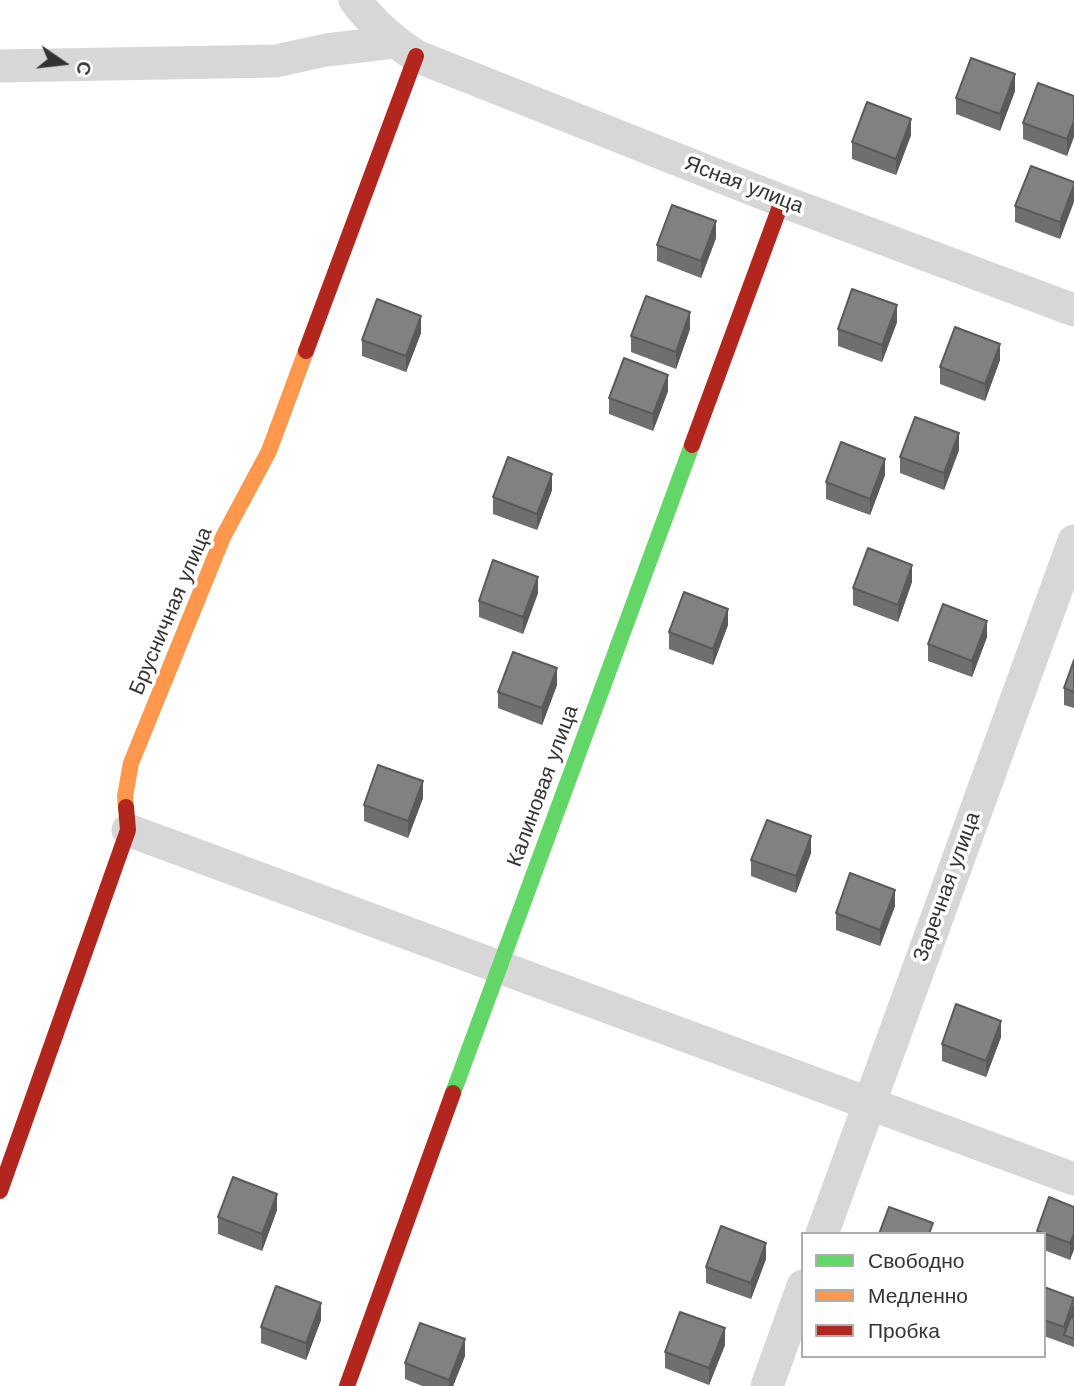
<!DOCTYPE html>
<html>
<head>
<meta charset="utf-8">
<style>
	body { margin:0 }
	#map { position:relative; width:1074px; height:1386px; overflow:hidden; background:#fff; font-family:"Work Sans",sans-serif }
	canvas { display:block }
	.legend { position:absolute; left:801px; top:1232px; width:245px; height:126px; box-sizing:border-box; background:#fff; border:2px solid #adadad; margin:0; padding:9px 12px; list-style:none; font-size:21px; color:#333 }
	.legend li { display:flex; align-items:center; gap:14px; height:35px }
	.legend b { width:35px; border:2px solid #adadad }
	.north { position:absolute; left:28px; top:28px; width:70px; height:70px; -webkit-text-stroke:5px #fff; paint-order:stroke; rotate:104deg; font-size:19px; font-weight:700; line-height:28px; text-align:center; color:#333 }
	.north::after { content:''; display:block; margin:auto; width:24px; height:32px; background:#333; clip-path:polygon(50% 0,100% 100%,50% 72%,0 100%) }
</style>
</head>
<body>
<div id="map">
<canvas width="1074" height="1386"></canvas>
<ul class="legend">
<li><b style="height:9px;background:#63d668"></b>Свободно</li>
<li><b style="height:9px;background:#ff974d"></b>Медленно</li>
<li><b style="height:9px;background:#b3261e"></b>Пробка</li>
</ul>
<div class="north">С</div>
</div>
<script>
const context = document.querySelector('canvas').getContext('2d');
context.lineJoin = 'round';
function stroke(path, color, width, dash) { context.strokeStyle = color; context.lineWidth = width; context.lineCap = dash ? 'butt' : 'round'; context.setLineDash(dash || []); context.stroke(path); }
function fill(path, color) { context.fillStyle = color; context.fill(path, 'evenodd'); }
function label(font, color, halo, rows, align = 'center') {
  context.font = font + ' "Work Sans",sans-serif'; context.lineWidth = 7; context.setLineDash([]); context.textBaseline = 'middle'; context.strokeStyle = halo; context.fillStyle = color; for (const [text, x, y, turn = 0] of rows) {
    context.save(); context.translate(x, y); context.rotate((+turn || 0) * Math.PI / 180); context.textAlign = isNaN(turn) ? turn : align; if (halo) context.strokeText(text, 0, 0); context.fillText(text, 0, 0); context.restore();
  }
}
stroke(new Path2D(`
	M 355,0 C 372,23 391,40 416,56 L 782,201 L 1074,310
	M 0,66 L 276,61 L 326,50 L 394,42
	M 128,830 L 1074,1179
	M 822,1234 L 1074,541
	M 767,1386 L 803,1286`), '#d7d7d7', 33);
stroke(new Path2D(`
	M 453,1093 L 692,445`), '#63d668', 16);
stroke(new Path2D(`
	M 126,807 L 125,796 L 131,763 L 223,537 L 269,451 L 306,351`), '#ff974d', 16);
stroke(new Path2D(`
	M 306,351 L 416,56
	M 692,445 L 782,201
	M 0,1191 L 128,830 L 126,807
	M 347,1386 L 453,1093`), '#b3261e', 16);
fill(new Path2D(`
	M 1015,91 L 1000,131 L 956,114 L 956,98 Z
	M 1074,96 L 1067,156 L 1023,139 L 1023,123 Z
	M 911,135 L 896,175 L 852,159 L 852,142 Z
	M 1074,182 L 1060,239 L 1015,222 L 1015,206 Z
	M 716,238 L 701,278 L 657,261 L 657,245 Z
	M 897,322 L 882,362 L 838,346 L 838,329 Z
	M 690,329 L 676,369 L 631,352 L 631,336 Z
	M 421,333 L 406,372 L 362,356 L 362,340 Z
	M 1000,360 L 985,401 L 940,384 L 940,367 Z
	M 668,391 L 653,431 L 609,414 L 609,398 Z
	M 959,450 L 944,490 L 900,473 L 900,457 Z
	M 885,475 L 870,515 L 826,499 L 826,482 Z
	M 552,490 L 537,530 L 493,514 L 493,497 Z
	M 912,582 L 898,622 L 853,605 L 853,588 Z
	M 538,593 L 523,634 L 479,617 L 479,601 Z
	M 728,625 L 713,665 L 669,649 L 669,632 Z
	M 987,637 L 972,677 L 928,661 L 928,644 Z
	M 1074,660 L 1074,708 L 1064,705 L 1064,688 Z
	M 557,685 L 542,725 L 498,708 L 498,692 Z
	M 423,798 L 408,838 L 364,821 L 364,805 Z
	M 811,853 L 796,893 L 751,876 L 751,860 Z
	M 895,906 L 880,946 L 836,930 L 836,913 Z
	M 1001,1037 L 986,1077 L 942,1061 L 942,1044 Z
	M 1074,1207 L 1070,1260 L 1044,1250 L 1044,1234 L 1037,1234 L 1037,1231 Z
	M 277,1210 L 262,1251 L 218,1234 L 218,1217 Z
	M 766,1259 L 751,1299 L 706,1283 L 706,1267 Z
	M 1044,1287 L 1074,1318 L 1074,1347 L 1044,1336 Z
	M 321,1320 L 306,1360 L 261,1343 L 261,1327 Z
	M 725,1345 L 709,1385 L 665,1368 L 665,1352 Z
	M 465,1356 L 453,1386 L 422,1386 L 405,1379 L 405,1363 Z`), '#6f6f6f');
fill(new Path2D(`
	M 1015,74 L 1015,91 L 1000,131 L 1000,114 Z
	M 911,119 L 911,135 L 896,175 L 896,159 Z
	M 1074,121 L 1074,137 L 1067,156 L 1067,139 Z
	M 1074,185 L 1074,202 L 1060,239 L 1060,222 Z
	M 716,221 L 716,238 L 701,278 L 701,261 Z
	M 897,305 L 897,322 L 882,362 L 882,345 Z
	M 690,312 L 690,329 L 676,369 L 676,352 Z
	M 421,316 L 421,333 L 406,372 L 406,356 Z
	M 1000,344 L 1000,360 L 985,401 L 985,384 Z
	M 668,375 L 668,391 L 653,431 L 653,414 Z
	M 959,433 L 959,450 L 944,490 L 944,473 Z
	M 885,459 L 885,475 L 870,515 L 870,499 Z
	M 552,474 L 552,490 L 537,530 L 537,514 Z
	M 912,565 L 912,582 L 898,622 L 898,605 Z
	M 538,577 L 538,593 L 523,634 L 523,617 Z
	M 728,609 L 728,625 L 713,665 L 713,649 Z
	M 987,621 L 987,637 L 972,677 L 972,661 Z
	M 557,668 L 557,685 L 542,725 L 542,708 Z
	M 423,781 L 423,798 L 408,838 L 408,821 Z
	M 811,836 L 811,853 L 796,893 L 796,876 Z
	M 895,890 L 895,906 L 880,946 L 880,930 Z
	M 1001,1021 L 1001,1037 L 986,1077 L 986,1061 Z
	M 277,1194 L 277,1210 L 262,1251 L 262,1234 Z
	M 1074,1234 L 1074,1250 L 1070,1260 L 1070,1243 Z
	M 766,1243 L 766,1259 L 751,1299 L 751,1283 Z
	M 1074,1301 L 1074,1317 L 1067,1336 L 1064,1335 L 1064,1327 Z
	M 321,1303 L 321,1320 L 306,1360 L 306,1343 Z
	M 725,1328 L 725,1345 L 709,1385 L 709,1368 Z
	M 465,1339 L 465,1356 L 453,1386 L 449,1386 L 449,1380 Z`), '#5a5a5a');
const building = new Path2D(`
	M 971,58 L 1015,74 L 1000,114 L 956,98 Z
	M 1038,83 L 1074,96 L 1074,121 L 1067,139 L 1023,123 Z
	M 867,102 L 911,119 L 896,159 L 852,142 Z
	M 1031,166 L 1074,182 L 1074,185 L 1060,222 L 1015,206 Z
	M 672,205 L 716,221 L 701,261 L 657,245 Z
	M 852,289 L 897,305 L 882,345 L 838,329 Z
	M 646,296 L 690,312 L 676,352 L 631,336 Z
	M 377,299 L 421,316 L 406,356 L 362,340 Z
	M 955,327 L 1000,344 L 985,384 L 940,367 Z
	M 624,358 L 668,375 L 653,414 L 609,398 Z
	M 915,417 L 959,433 L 944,473 L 900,457 Z
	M 841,442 L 885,459 L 870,499 L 826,482 Z
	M 508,457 L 552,474 L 537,514 L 493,497 Z
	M 868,548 L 912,565 L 898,605 L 853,588 Z
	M 493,560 L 538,577 L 523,617 L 479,601 Z
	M 684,592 L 728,609 L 713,649 L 669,632 Z
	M 943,604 L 987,621 L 972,661 L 928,644 Z
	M 513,652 L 557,668 L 542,708 L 498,692 Z
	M 1074,660 L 1074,692 L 1064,688 Z
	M 378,765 L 423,781 L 408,821 L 364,805 Z
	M 767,820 L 811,836 L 796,876 L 751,860 Z
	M 850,873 L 895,890 L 880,930 L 836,913 Z
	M 956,1004 L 1001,1021 L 986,1061 L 942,1044 Z
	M 233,1177 L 277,1194 L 262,1234 L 218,1217 Z
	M 1049,1197 L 1074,1207 L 1074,1234 L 1070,1243 L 1037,1231 Z
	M 889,1207 L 933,1223 L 929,1234 L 879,1234 Z
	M 721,1226 L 766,1243 L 751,1283 L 706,1267 Z
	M 276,1286 L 321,1303 L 306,1343 L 261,1327 Z
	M 1044,1287 L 1074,1298 L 1064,1327 L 1044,1320 Z
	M 680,1312 L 725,1328 L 709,1368 L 665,1352 Z
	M 1071,1317 L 1074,1318 L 1074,1339 L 1064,1335 Z
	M 420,1323 L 465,1339 L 449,1380 L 405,1363 Z`);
fill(building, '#818181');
stroke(building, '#5a5a5a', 2);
label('21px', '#333', '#fff', [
	["Ясная улица",744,185,21],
	["Брусничная улица",171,611,-67],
	["Калиновая улица",543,786,-70],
	["Заречная улица",947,887,-70]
]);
</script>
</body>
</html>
